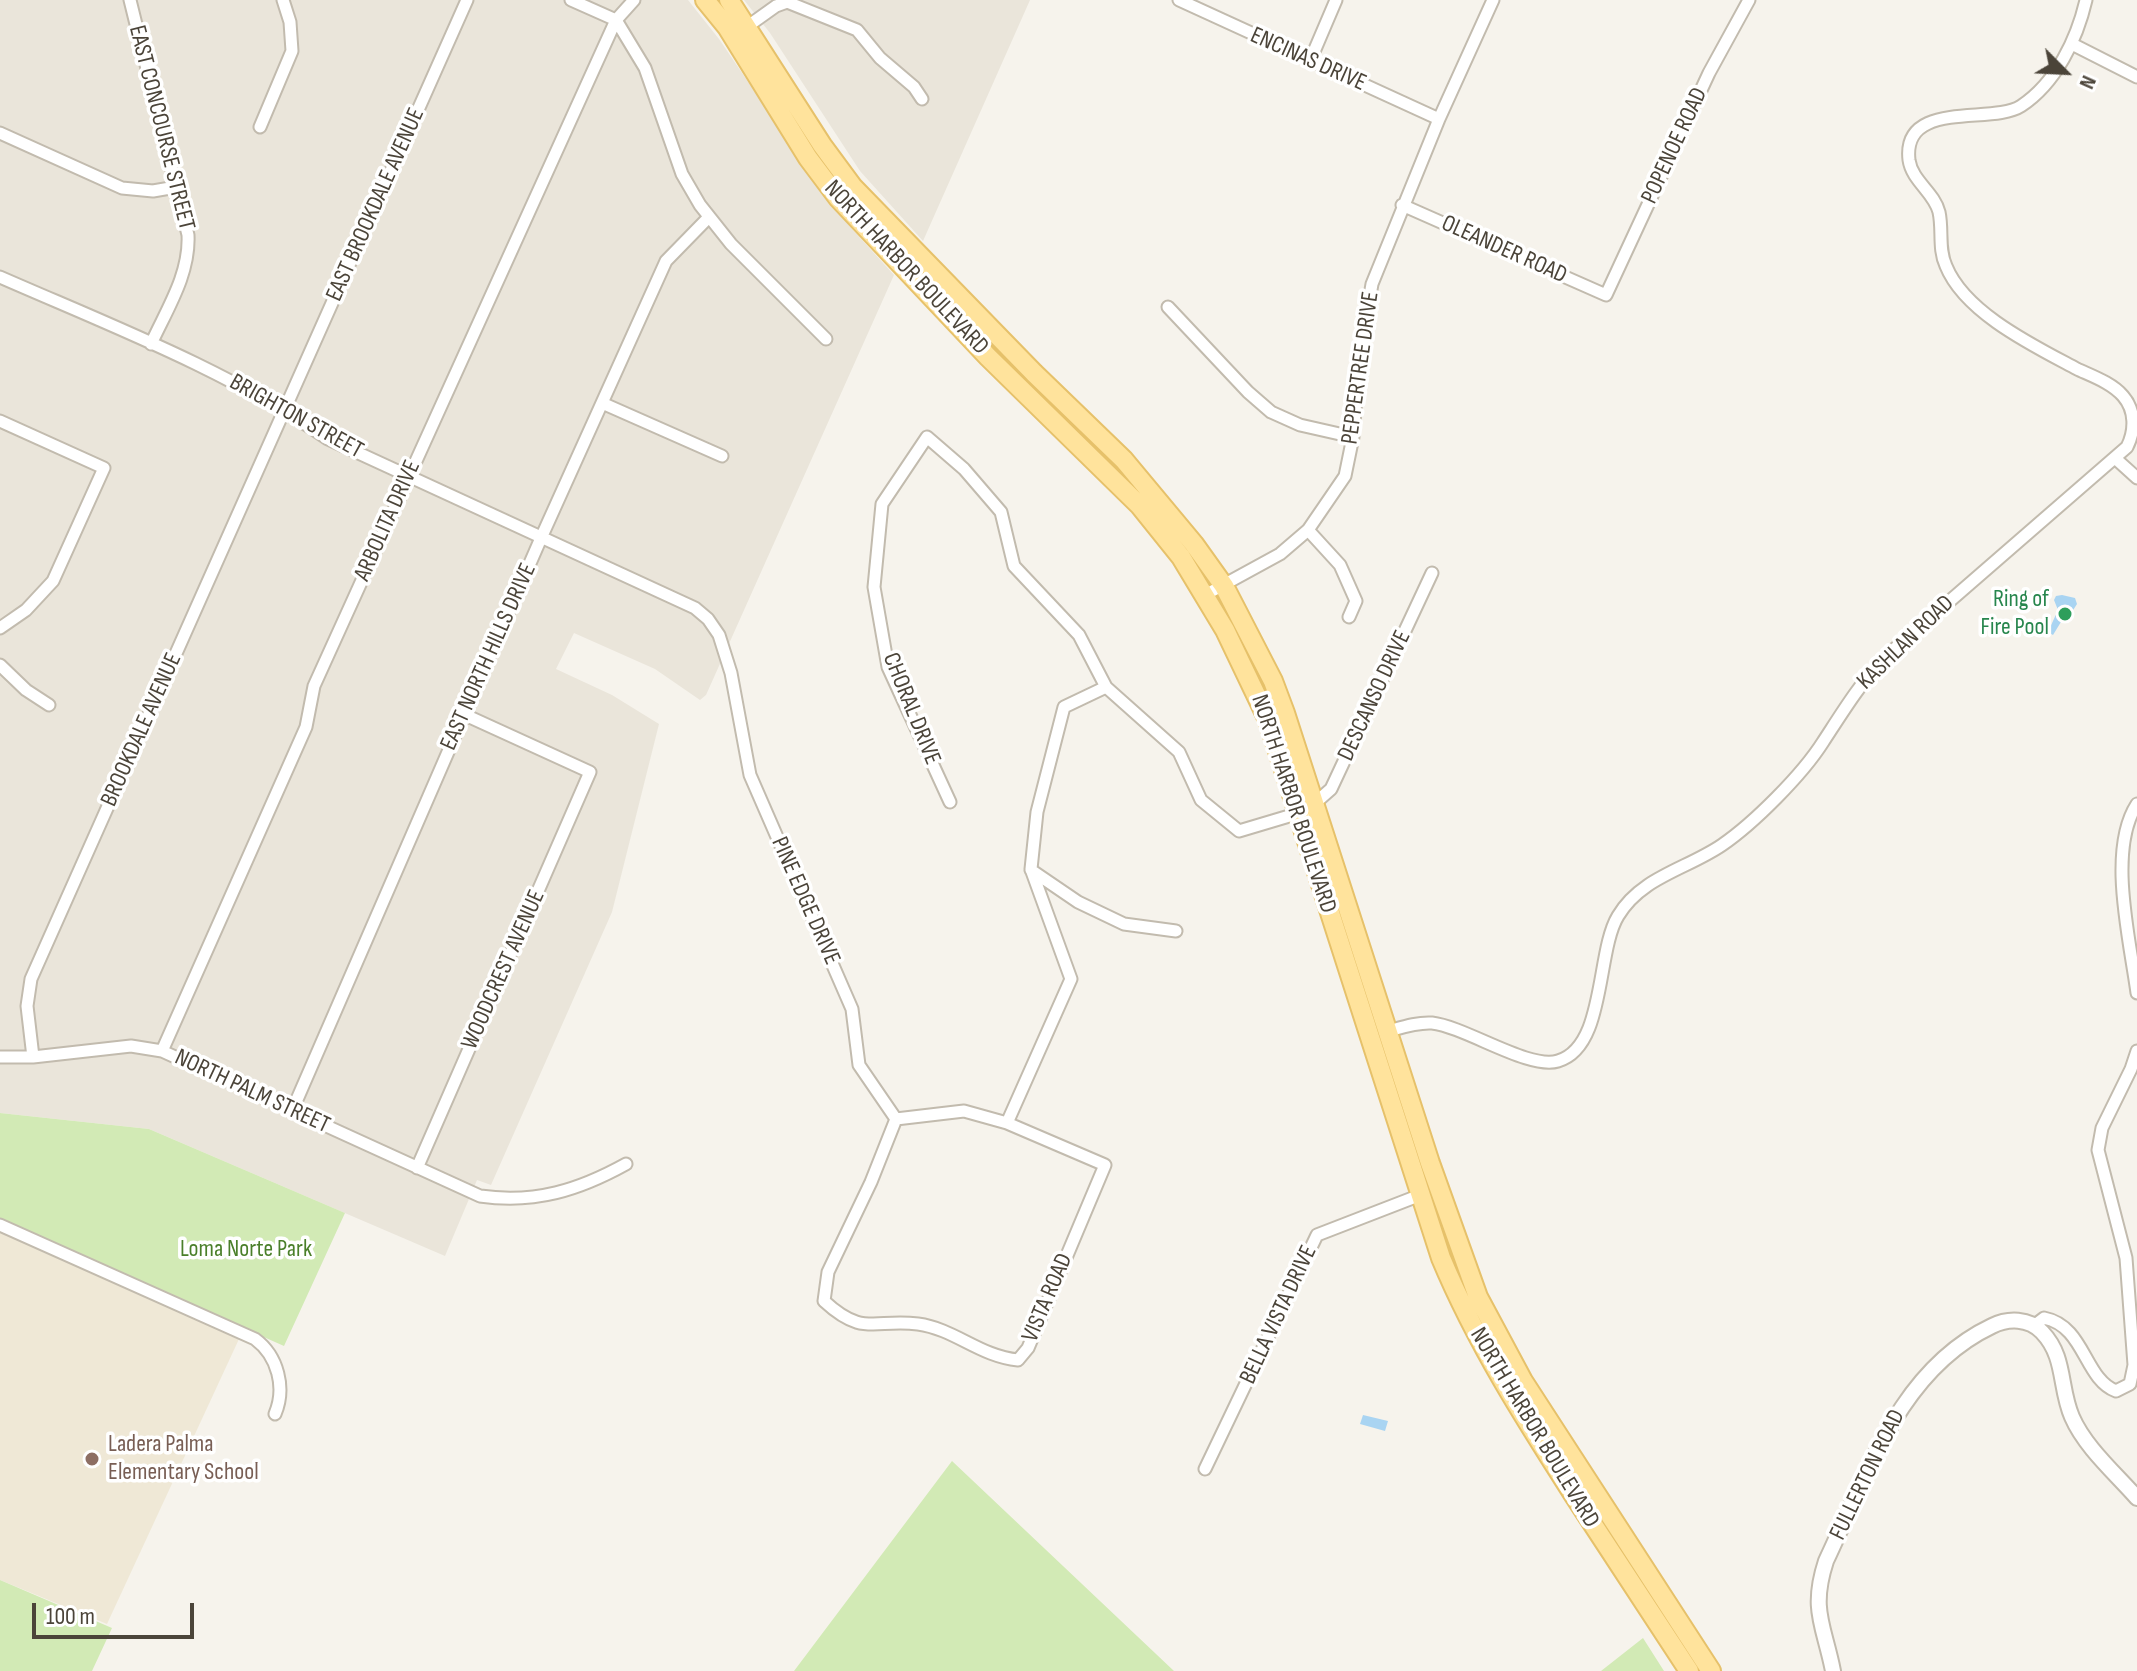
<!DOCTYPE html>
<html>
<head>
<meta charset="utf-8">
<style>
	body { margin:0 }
	#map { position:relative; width:2137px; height:1671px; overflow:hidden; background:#f6f3ec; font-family:"Sofia Sans Condensed",sans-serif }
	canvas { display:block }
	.north { position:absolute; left:2025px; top:32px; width:80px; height:80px; -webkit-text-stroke:6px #fff; paint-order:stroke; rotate:114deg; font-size:22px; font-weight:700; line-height:32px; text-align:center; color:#4b4439 }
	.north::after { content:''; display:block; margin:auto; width:28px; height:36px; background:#4b4439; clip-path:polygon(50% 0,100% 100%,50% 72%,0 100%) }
	.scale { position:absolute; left:32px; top:1603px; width:162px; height:36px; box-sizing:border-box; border:4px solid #4b4439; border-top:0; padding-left:10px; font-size:24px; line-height:28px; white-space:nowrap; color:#4b4439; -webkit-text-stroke:6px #fff; paint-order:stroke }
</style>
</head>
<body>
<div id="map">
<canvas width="2137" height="1671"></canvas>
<div class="north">N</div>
<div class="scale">100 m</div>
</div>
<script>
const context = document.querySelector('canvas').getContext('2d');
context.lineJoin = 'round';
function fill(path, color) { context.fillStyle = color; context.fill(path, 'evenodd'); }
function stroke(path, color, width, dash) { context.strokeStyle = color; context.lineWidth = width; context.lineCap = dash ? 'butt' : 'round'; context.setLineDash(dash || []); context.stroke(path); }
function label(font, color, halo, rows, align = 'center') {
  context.font = font + ' "Sofia Sans Condensed",sans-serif'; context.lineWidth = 7; context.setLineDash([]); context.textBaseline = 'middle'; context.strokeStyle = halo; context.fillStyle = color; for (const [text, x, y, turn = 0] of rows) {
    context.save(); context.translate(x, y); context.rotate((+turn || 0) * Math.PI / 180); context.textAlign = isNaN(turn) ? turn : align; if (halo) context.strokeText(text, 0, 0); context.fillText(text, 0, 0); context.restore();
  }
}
fill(new Path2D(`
	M 0,0 L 688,0 L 719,39 L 791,145 L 854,231 L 894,275 L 706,695 L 700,700 L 655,669 L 574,633 L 556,669 L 612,695 L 659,724 L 612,912 L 491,1185 L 477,1180 L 445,1256 L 149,1129 L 0,1113 Z
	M 744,0 L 1030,0 L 923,241 L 860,171 L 770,33 Z`), '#eae5da');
fill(new Path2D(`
	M 0,1232 L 239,1339 L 107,1624 L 0,1580 Z`), '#efe8d6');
fill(new Path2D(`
	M 0,1113 L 149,1129 L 345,1213 L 284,1346 L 0,1220 Z
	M 952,1461 L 1174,1671 L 794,1671 Z
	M 0,1580 L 112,1628 L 92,1671 L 0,1671 Z
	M 1643,1638 L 1664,1671 L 1601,1671 Z`), '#d2eab5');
fill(new Path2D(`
	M 2062,595 L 2075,598 L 2077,604 L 2070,615 L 2064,617 L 2053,635 L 2048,632 L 2058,610 L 2054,600 L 2056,596 Z
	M 1363,1415 L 1388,1421 L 1385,1431 L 1360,1424 Z`), '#a9d4f2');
const minor = new Path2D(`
	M 130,0 L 188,235 C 190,274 167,309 151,344
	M 571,0 L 616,20 L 645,68 L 682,174 L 700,205 L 731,244 L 826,339
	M 1179,0 L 1439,119
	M 748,26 L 776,6 L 787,2 L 857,30 L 880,58 L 914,87 L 922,99
	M 2072,44 L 2137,77
	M 1310,61 L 1336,0
	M 260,127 L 292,51 L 290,22 L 283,0
	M 0,133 L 122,188 L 153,191 L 176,187
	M 1402,205 L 1606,295 L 1709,73 L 1749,0
	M 0,277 C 112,326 227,370 328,439 L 695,608 L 708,619 L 719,635 L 731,673 L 750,775 L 852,1009 L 859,1065 L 896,1119
	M 1168,307 L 1248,392 L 1271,412 L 1300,425 L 1353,437
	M 602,403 L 722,456
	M 0,421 L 104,468 L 53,581 L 26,610 L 0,628
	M 2116,459 L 2137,478
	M 1308,530 L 1340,565 L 1356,601 L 1349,617
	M 1205,595 L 1280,554 L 1308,530 L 1345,476 L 1353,437 L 1359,360 L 1372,284 L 1439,119 L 1493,0
	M 0,665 L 26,690 L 49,705
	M 950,802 L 888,667 L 874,587 L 882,504 L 927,437 L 964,469 L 1001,512 L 1014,566 L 1079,635 L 1106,687 L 1179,752 L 1201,800 L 1239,831 L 1306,811 L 1331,789 L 1432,573
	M 2137,804 C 2107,850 2130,940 2137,993
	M 1031,870 L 1078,902 L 1124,924 L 1176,931
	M 1385,1032 C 1400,1028 1416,1022 1432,1023 C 1466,1027 1529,1070 1558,1061 C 1606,1047 1596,952 1618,916 C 1641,877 1687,869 1722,845 C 1754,823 1802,775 1823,742 C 1842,713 1859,685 1883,659 L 2127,447 C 2135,431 2136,411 2123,396 C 2112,383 2092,376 2077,369 C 2034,346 1965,313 1946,266 C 1938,249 1943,230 1939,212 C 1934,192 1912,181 1909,160 C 1902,99 1992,125 2021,106 C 2056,83 2077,39 2086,0
	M 162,1051 L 306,727 L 314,686 L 616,20 L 634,0
	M 0,1057 L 33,1057 L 131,1046 L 162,1051 L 480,1196 C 535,1204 579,1190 626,1164
	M 33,1057 L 27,1006 L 31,979 L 467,0
	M 292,1111 L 541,538 L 666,261 L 708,218
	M 964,1111 L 1007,1123 L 1105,1165 L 1028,1348 L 1018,1360 C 979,1356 955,1329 918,1324 C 875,1318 864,1338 824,1301 L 828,1272 L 871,1182 L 896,1119 Z
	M 1007,1123 L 1071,979 L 1031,869 L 1037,812 L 1064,707 L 1106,687
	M 417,1168 L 590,772 L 463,714
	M 0,1225 L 255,1339 C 278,1356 286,1388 275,1414
	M 2035,1325 L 2044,1318 C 2085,1326 2084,1379 2116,1391 L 2130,1384 L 2134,1365 L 2126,1258 L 2098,1150 L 2102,1128 L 2131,1069 L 2137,1051
	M 1205,1469 L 1317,1235 L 1423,1194`);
const tertiary = new Path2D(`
	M 1833,1671 C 1824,1625 1810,1610 1826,1561 C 1867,1475 1899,1370 1992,1326 C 2008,1318 2029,1318 2042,1332 C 2066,1357 2059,1387 2072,1417 C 2085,1447 2115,1473 2137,1498`);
const primary = new Path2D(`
	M 705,0 L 727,27 L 808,158 L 838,198 L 988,357 L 1140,506 L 1181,557 L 1225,630 L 1268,720 L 1441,1258 C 1477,1344 1525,1419 1575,1497 C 1613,1555 1651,1613 1689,1671
	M 729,0 L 822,145 L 853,187 L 1034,373 L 1124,460 L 1194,544 L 1224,586 L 1273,681 L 1285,713 L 1430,1163 L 1478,1297 L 1523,1381 L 1711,1671`);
stroke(minor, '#c2bbae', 15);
stroke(tertiary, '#c2bbae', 18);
stroke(primary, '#e6c16a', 22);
stroke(minor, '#fff', 11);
stroke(tertiary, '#fff', 14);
stroke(primary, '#ffe39c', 18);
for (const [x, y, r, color] of [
	[2065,614,8,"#2e9e5b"],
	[92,1459,8,"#8d6e63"]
]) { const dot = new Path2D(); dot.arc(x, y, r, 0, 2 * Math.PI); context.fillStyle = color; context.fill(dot); stroke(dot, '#fff', 3); }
label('24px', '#4b4439', '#fff', [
	["ENCINAS DRIVE",1308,60,24],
	["EAST CONCOURSE STREET",161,128,76],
	["POPENOE ROAD",1675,146,-65],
	["EAST BROOKDALE AVENUE",376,205,-66],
	["OLEANDER ROAD",1504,250,24],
	["NORTH HARBOR BOULEVARD",906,268,47],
	["PEPPERTREE DRIVE",1361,368,-82],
	["BRIGHTON STREET",296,417,29],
	["ARBOLITA DRIVE",388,521,-66],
	["KASHLAN ROAD",1906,643,-44],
	["EAST NORTH HILLS DRIVE",489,657,-66],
	["DESCANSO DRIVE",1375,696,-65],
	["CHORAL DRIVE",911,709,68],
	["BROOKDALE AVENUE",142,730,-66],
	["NORTH HARBOR BOULEVARD",1293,804,72],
	["PINE EDGE DRIVE",805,901,66],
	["WOODCREST AVENUE",504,970,-66],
	["NORTH PALM STREET",252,1092,25],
	["VISTA ROAD",1048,1298,-67],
	["BELLA VISTA DRIVE",1279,1315,-65],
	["NORTH HARBOR BOULEVARD",1534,1428,59],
	["FULLERTON ROAD",1868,1475,-64]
]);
label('24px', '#27864d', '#fff', [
	["Ring of",2049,600],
	["Fire Pool",2049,628]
], 'right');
label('24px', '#4a7f2a', '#fff', [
	["Loma Norte Park",246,1250]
]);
label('24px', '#785e54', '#fff', [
	["Ladera Palma",108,1445],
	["Elementary School",108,1473]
], 'left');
</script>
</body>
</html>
